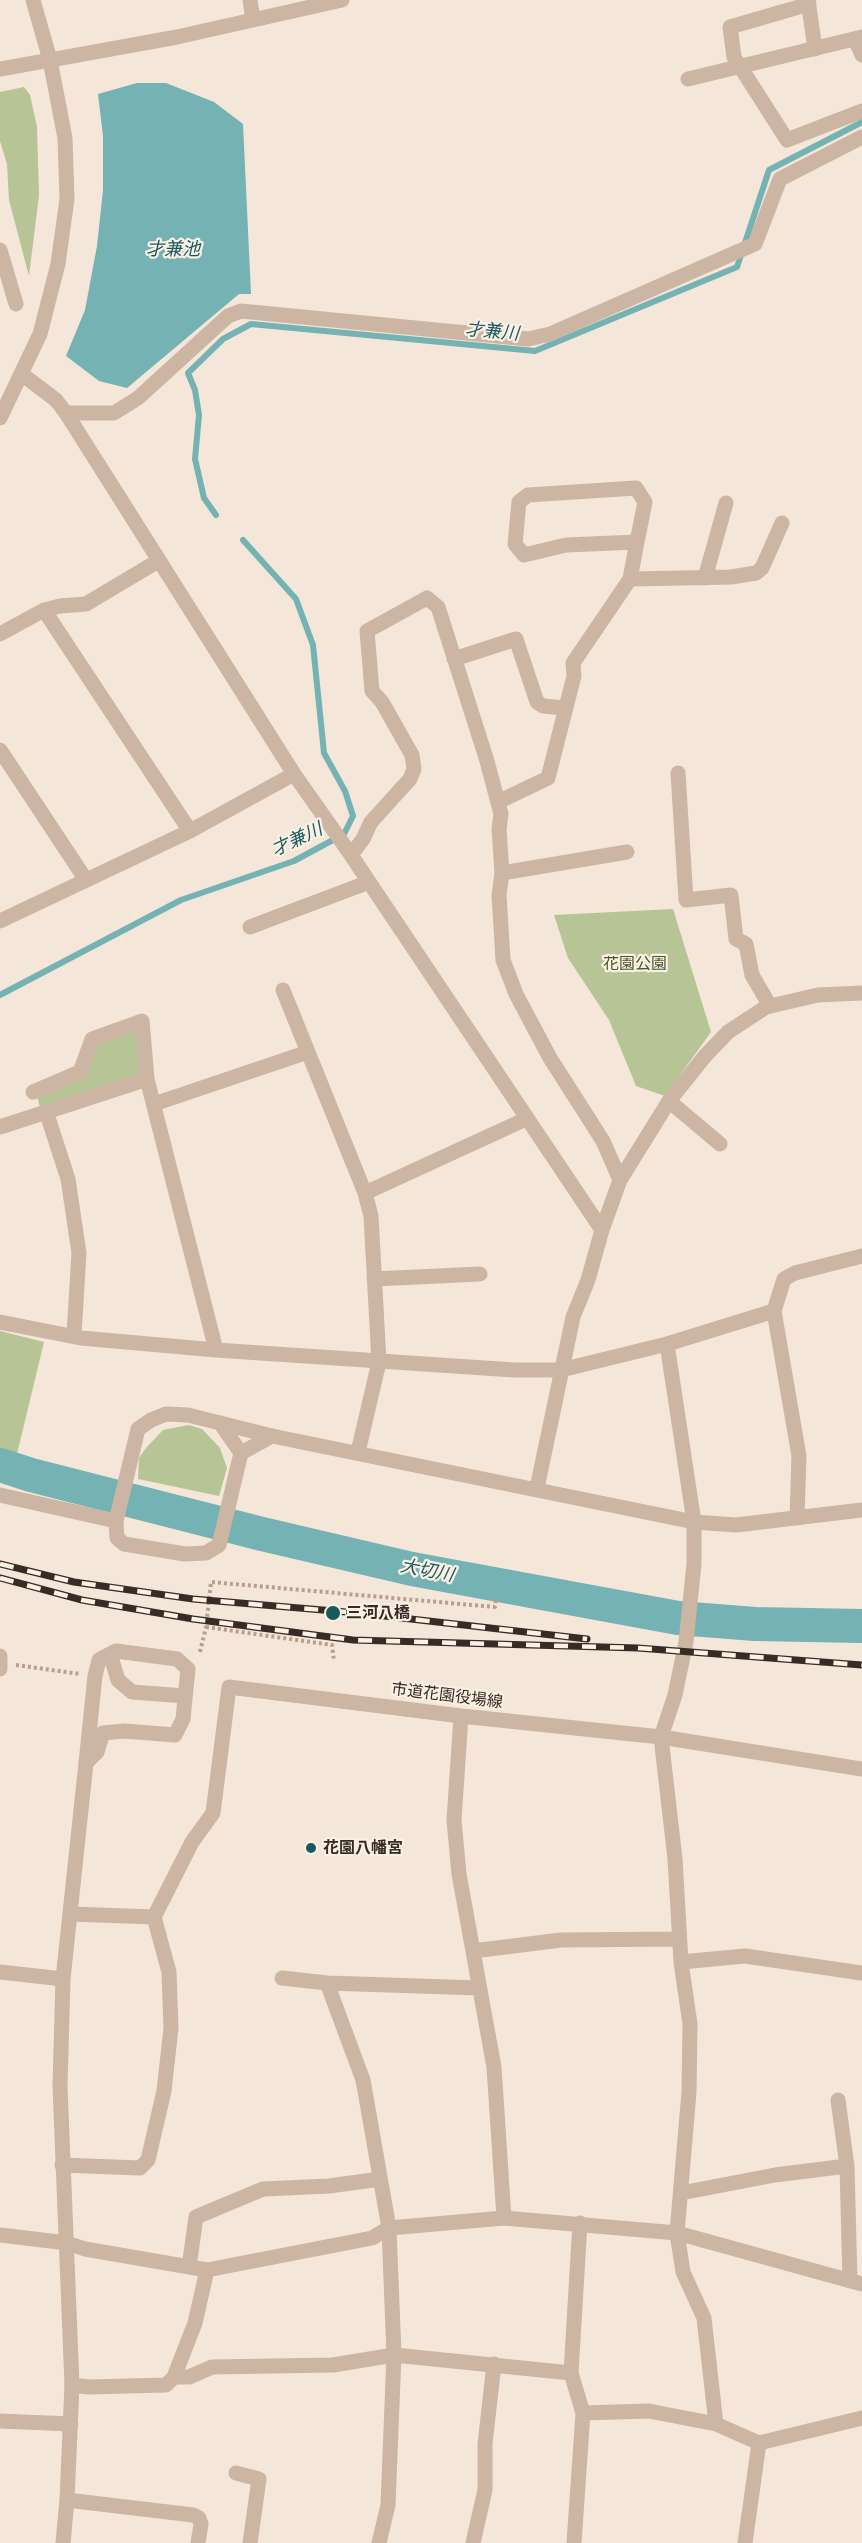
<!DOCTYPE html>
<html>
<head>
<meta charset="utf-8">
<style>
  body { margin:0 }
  canvas { display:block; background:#f4e6d8 }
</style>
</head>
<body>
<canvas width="862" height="2543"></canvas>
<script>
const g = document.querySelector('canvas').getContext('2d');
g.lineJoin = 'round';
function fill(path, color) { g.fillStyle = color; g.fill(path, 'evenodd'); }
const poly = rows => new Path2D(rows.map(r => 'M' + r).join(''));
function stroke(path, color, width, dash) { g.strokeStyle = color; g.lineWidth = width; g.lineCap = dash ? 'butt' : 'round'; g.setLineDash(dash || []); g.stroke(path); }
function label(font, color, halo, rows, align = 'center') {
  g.font = font + ' "Open Sans","Noto Sans JP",sans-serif'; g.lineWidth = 4.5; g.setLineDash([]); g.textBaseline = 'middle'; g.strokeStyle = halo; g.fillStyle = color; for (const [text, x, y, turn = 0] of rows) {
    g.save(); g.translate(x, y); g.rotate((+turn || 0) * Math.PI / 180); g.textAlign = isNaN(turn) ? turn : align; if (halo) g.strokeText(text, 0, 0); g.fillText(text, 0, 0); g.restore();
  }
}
fill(poly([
  [24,87,30,95,37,127,39,195,29,276,9,200,7,164,0,141,0,92],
  [673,909,711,1032,665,1096,636,1086,609,1020,568,958,554,915],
  [138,1027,143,1075,40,1107,37,1096,81,1076,95,1043],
  [0,1331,44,1342,16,1458,0,1453],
  [189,1425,202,1429,220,1448,227,1468,219,1496,138,1479,139,1458,146,1448,163,1430]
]), '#b6c496');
fill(poly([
  [137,83,166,83,214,102,243,124,251,294,239,294,127,388,99,381,66,356,85,310,97,246,103,190,103,136,98,94]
]), '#74b2b3');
stroke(poly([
  [216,515,204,498,195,459,199,415,195,390,188,373,223,339,251,324,535,351,737,267,769,170,862,122],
  [0,995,181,900,294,861,344,834,353,816,345,791,324,753,313,645,296,599,243,540]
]), '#74b2b3', 6);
stroke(poly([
  [0,1465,31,1475,262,1534,412,1569,678,1618,755,1624,862,1626]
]), '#74b2b3', 34);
stroke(poly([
  [206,1627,332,1645,334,1661],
  [200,1652,206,1627,211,1582,495,1607,496,1599],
  [16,1665,80,1674]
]), '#b99e8d', 4, [3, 3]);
stroke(poly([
  [250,0,253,20],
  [808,0,815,49],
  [809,4,730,27,734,57,787,140,862,111],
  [855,39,862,55],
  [0,69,177,37,342,0],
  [688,79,862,37],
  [0,250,16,304],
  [23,375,56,400,66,413,294,774,351,855,602,1230],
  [66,413,114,413,138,398,228,316,241,311,528,339,550,334,755,244,780,179,862,137],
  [705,578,726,503],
  [630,579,731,577,756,573,762,568,782,523],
  [44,610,190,831],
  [0,634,44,610,60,606,86,604,158,561],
  [454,659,516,639,537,702,543,706,566,708],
  [0,750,86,880],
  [678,773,686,900,731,895,736,939,746,944,752,975,770,1006],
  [498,802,548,778,574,676,573,663,630,579,637,542,645,502,636,488,528,495,519,502,515,544,524,555,566,545,637,542],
  [351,855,363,839,371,822,410,779,414,769,412,755,382,702,372,691,367,631,427,598,438,607,487,761,501,814,499,829,502,873,499,895,503,960,516,994,550,1058,603,1141,620,1180],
  [502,873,627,852],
  [0,921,190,831,294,774],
  [250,927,369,882],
  [283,990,308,1052],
  [33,1092,80,1072,92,1039,142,1021,147,1079,216,1350],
  [669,1101,720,1144],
  [154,1104,308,1052,365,1193],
  [46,1111,68,1179,79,1253,74,1335],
  [0,1127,147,1079],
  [374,1279,480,1274],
  [774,1311,799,1456,797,1518],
  [0,1322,81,1338,216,1350,514,1370,561,1370,667,1344,774,1311,784,1279,795,1273,862,1256],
  [667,1344,694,1522],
  [166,1414,188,1415,272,1436,241,1453,219,1545,206,1553,185,1554,124,1544,117,1538,116,1521,138,1429,151,1420,166,1414],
  [220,1423,241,1453],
  [358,1452,379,1362,371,1216,365,1193,526,1119],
  [537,1488,573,1317,588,1280,602,1230,620,1180,669,1101,705,1056,728,1032,766,1007,818,995,862,993],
  [0,1495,116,1521],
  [116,1651,177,1659,188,1669,183,1719,175,1735,124,1731,103,1733,97,1752,86,1763,95,1676,99,1660,116,1651],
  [110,1654,118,1680,132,1692,185,1696],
  [0,1656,0,1669],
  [461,1716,454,1820,459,1874,494,2067,504,2218],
  [661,1737,675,1859,681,1962,690,2024,689,2092,677,2233,683,2272,704,2318,716,2424],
  [71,1914,154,1917],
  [473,1951,561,1940,679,1939],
  [681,1962,745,1956,862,1973],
  [0,1972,63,1979],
  [282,1978,327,1983,363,2080,389,2228,394,2355,388,2505,379,2543],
  [327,1983,479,1988],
  [838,2100,847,2166,850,2281],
  [62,2165,140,2168,148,2160,164,2091,171,2028,169,1972,154,1917,192,1842,213,1813,229,1687,461,1716,661,1737,862,1769],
  [681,2193,775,2175,847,2166],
  [0,2235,67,2243,85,2249,207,2270,372,2238,389,2228,504,2218,677,2233,862,2284],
  [189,2267,196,2217,263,2189,329,2186,380,2179],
  [174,2377,189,2377,212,2367,333,2365,394,2355,571,2373],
  [72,2385,89,2387,166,2385,174,2377,195,2323,207,2270],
  [583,2413,649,2411,716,2424,759,2443,862,2418],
  [0,2421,71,2424],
  [236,2473,259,2479,250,2543],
  [67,2500,193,2515,199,2518,201,2524,198,2543],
  [473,2543,485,2490,485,2444,494,2364],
  [574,2543,583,2413,571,2373,580,2223],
  [745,2543,759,2443]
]), '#cdb5a3', 15);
stroke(poly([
  [0,418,40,334,58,264,67,199,65,138,50,60,33,0],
  [272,1436,694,1522,736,1525,862,1510],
  [661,1737,675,1695,686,1642,694,1564,694,1522],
  [63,2543,67,2500,72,2385,60,2086,63,1979,86,1763]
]), '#cdb5a3', 15);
const rail = poly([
  [0,1564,74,1582,193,1599,358,1613,587,1639],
  [0,1578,82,1600,193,1619,353,1640,638,1648,862,1665]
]);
stroke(rail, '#372b26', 7);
stroke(rail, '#fbf0e4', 4.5, [14]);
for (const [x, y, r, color] of [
  [333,1613,8,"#17595c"],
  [311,1848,6,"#17595c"]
]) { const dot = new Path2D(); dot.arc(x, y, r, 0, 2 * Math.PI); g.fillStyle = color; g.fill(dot); stroke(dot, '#fbf0e4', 2); }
label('16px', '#475727', '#fbf0e4', [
  ["花園公園",635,964]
]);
label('bold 16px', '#372b26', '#fbf0e4', [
  ["三河八橋",346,1613],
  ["花園八幡宮",323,1848]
], 'left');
label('16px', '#372b26', '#fbf0e4', [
  ["市道花園役場線",447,1696,7]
]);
label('italic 18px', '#17595c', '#fbf0e4', [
  ["才兼池",173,250],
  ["才兼川",492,332,5],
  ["才兼川",297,840,-25],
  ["大切川",427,1571,11]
]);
</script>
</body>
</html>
